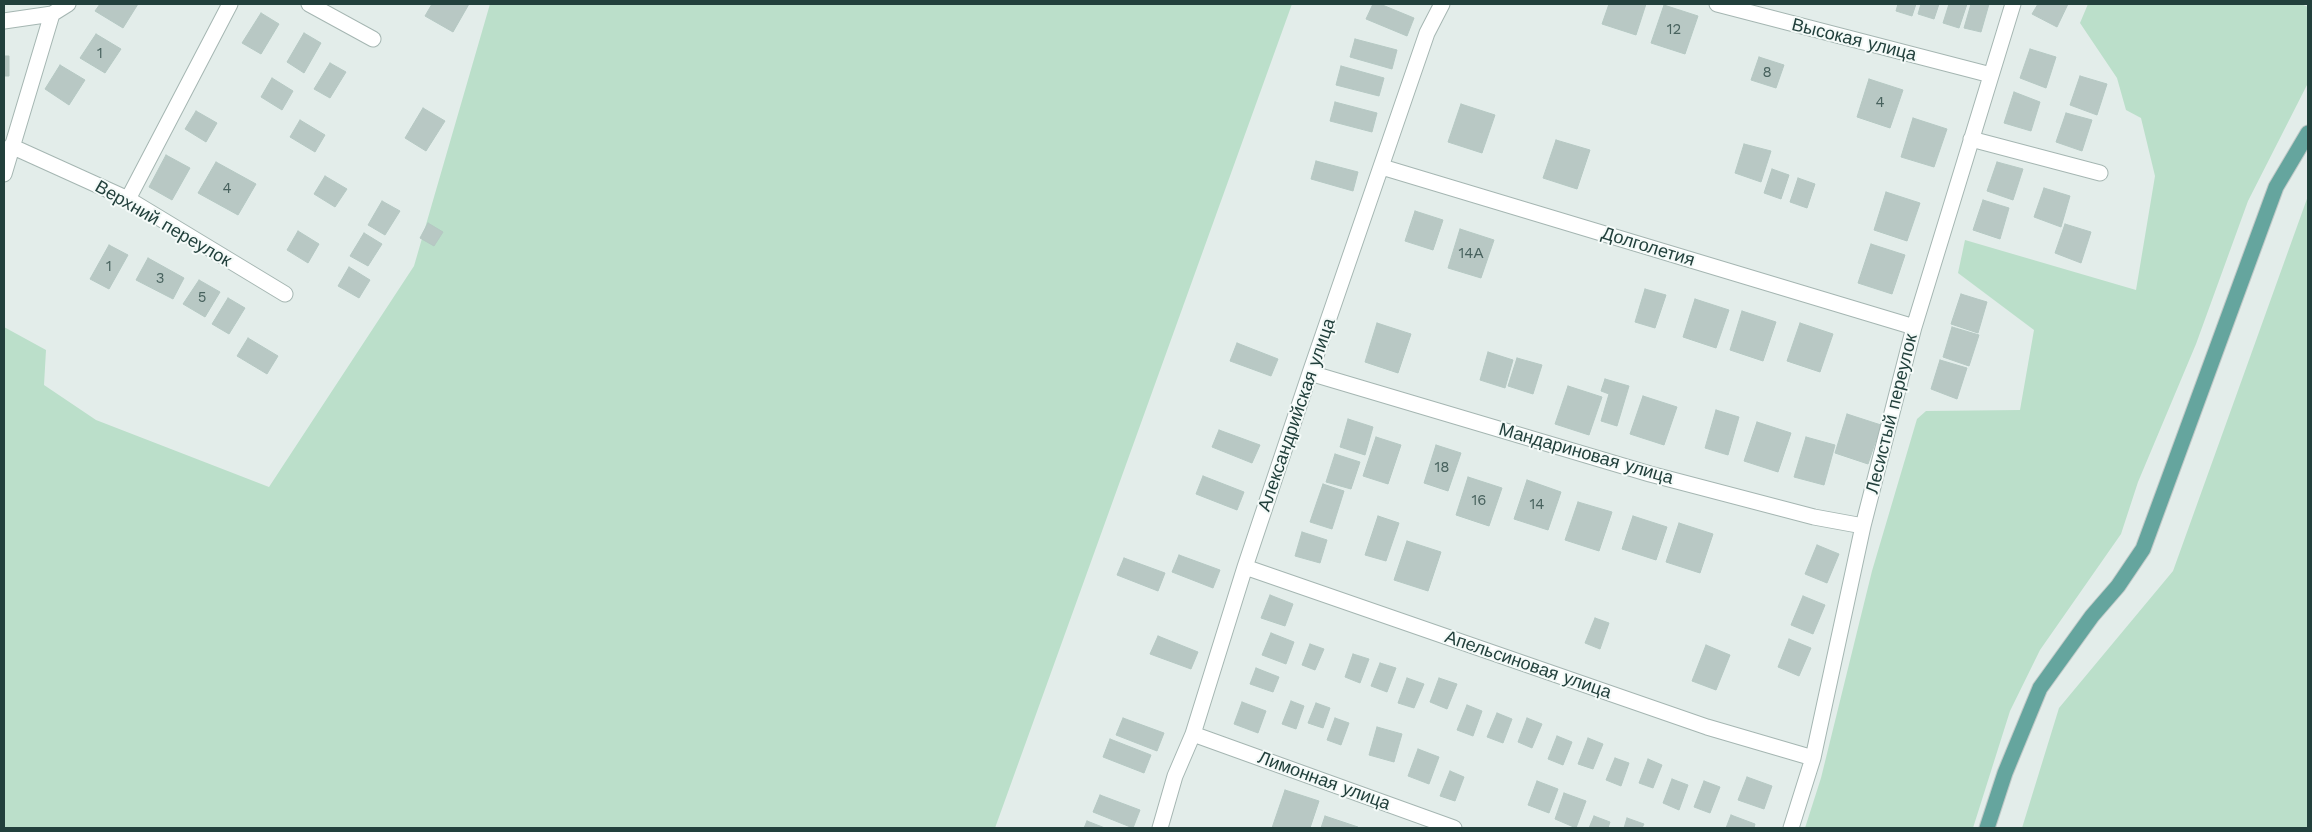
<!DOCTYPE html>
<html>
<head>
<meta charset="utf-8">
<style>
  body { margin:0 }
  #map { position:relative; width:2312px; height:832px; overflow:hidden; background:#e3edea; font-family:"Work Sans",sans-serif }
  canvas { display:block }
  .frame { position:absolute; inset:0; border:5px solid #22403c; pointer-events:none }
</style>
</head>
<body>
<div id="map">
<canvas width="2312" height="832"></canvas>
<div class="frame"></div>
</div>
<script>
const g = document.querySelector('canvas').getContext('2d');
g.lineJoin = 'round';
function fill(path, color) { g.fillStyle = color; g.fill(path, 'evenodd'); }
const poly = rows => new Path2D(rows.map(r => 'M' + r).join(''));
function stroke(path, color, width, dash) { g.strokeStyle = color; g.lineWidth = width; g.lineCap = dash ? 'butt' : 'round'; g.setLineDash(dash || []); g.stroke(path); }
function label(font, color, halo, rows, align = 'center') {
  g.font = font + ' "Work Sans",sans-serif'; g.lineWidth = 4; g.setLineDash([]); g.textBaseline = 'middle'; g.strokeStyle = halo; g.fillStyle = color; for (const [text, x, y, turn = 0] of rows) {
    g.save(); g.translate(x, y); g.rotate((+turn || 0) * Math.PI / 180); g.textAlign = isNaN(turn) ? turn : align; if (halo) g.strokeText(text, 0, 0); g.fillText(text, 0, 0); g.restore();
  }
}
fill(poly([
  [490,4,1292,4,995,828,4,828,4,327,46,350,44,385,96,420,269,487,414,266],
  [2088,4,2301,4,2308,7,2308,83,2248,201,2196,344,2138,482,2121,534,2040,650,2010,711,1973,828,1805,828,1821,778,1872,571,1917,419,1926,411,2020,410,2034,330,1958,273,1965,240,2136,290,2155,176,2141,118,2126,110,2117,78,2080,23],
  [2308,196,2308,828,2022,828,2059,708,2173,571]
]), '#bbdfca');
const building = poly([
  [100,4,138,4,123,28,95,11,100,4],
  [432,4,469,4,453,32,425,16,432,4],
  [1373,4,1380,4,1414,18,1407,36,1366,19,1373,4],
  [1609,4,1646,4,1636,35,1602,24,1609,4],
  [1898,4,1916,4,1912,16,1896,11,1898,4],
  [1921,4,1939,4,1934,19,1918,14,1921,4],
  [1949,4,1967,4,1959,28,1943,23,1949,4],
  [1971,4,1989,4,1981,32,1964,28,1971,4],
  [2038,4,2068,4,2057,27,2032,14,2038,4],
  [1664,5,1698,16,1685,54,1651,43,1664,5],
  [261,13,279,24,261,54,242,43,261,13],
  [304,33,321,43,304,73,287,62,304,33],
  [96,34,121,49,105,73,80,58,96,34],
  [1355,39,1397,50,1392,69,1350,57,1355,39],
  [2030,49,2056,57,2046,88,2020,78,2030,49],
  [4,56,9,56,9,76,4,76,4,56],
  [1759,57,1784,65,1776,88,1751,80,1759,57],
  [330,63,346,72,330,98,314,89,330,63],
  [60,65,85,80,69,105,45,89,60,65],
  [1341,66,1384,78,1379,96,1336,85,1341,66],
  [2080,76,2107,84,2097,115,2070,105,2080,76],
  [272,78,293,91,282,110,261,97,272,78],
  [1869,79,1903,90,1890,128,1857,117,1869,79],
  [2014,92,2040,102,2031,131,2004,123,2014,92],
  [1335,102,1377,113,1372,132,1330,121,1335,102],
  [1461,104,1495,115,1482,153,1448,142,1461,104],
  [423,108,445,121,426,151,405,138,423,108],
  [196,111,217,123,206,142,185,129,196,111],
  [2066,113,2092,120,2082,151,2056,142,2066,113],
  [1913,118,1947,129,1934,167,1901,157,1913,118],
  [300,120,325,135,315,152,290,137,300,120],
  [1556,140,1590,150,1577,189,1543,178,1556,140],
  [1744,144,1771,151,1761,182,1735,173,1744,144],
  [166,155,190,168,172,200,149,187,166,155],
  [1316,161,1358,172,1353,191,1311,179,1316,161],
  [216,162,256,184,238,215,198,193,216,162],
  [1997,162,2023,169,2013,200,1987,191,1997,162],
  [1772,169,1789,175,1781,199,1764,193,1772,169],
  [325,176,347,189,335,207,314,194,325,176],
  [1798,178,1815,184,1807,208,1790,202,1798,178],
  [2044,188,2070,196,2061,227,2034,217,2044,188],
  [1886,192,1920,203,1907,241,1874,230,1886,192],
  [1983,200,2009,208,2000,239,1973,230,1983,200],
  [382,201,400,211,385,235,368,225,382,201],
  [1415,211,1443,220,1433,250,1405,241,1415,211],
  [428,223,443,232,434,246,420,238,428,223],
  [2065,224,2091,232,2081,263,2055,253,2065,224],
  [1460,229,1494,240,1481,278,1448,268,1460,229],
  [298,231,319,244,308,263,287,250,298,231],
  [364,233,382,244,368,266,350,256,364,233],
  [1871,244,1905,255,1892,294,1858,283,1871,244],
  [109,245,128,255,109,289,90,279,109,245],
  [148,258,184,278,173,299,136,280,148,258],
  [349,267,370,280,359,298,338,286,349,267],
  [199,280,220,292,205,317,183,304,199,280],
  [1645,289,1666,295,1655,328,1635,322,1645,289],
  [1961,294,1987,302,1978,333,1951,324,1961,294],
  [228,298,245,308,229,334,212,324,228,298],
  [1695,299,1729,310,1716,348,1683,337,1695,299],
  [1742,311,1776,322,1763,361,1730,350,1742,311],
  [1377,323,1411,334,1398,373,1365,362,1377,323],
  [1800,323,1833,334,1820,372,1787,361,1800,323],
  [1952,327,1979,335,1969,366,1943,357,1952,327],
  [248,338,278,356,267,374,237,356,248,338],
  [1237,343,1278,359,1271,376,1230,361,1237,343],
  [1488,352,1513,360,1505,388,1480,380,1488,352],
  [1517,358,1542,365,1533,394,1508,386,1517,358],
  [1940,360,1967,368,1957,399,1931,389,1940,360],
  [1605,379,1629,386,1617,426,1601,421,1609,394,1601,391,1605,379],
  [1568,386,1602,397,1589,435,1555,424,1568,386],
  [1643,396,1677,407,1664,445,1630,434,1643,396],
  [1716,410,1739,417,1728,455,1705,448,1716,410],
  [1847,414,1881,425,1868,464,1835,453,1847,414],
  [1348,419,1373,427,1365,455,1340,447,1348,419],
  [1757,422,1791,433,1778,472,1744,461,1757,422],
  [1219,430,1260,445,1252,463,1212,447,1219,430],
  [1376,437,1401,445,1388,484,1363,476,1376,437],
  [1806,437,1835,445,1824,485,1794,477,1806,437],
  [1436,445,1461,453,1448,491,1424,483,1436,445],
  [1335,454,1360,462,1351,489,1326,482,1335,454],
  [1203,476,1244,492,1237,510,1196,494,1203,476],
  [1468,477,1502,488,1489,526,1456,515,1468,477],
  [1527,480,1561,492,1548,530,1514,519,1527,480],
  [1323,484,1344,491,1332,529,1310,522,1323,484],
  [1578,502,1612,512,1599,551,1565,540,1578,502],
  [1378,516,1399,523,1386,561,1365,555,1378,516],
  [1633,516,1667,527,1656,560,1622,549,1633,516],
  [1679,523,1713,534,1700,573,1666,562,1679,523],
  [1302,532,1327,540,1320,563,1295,556,1302,532],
  [1407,541,1441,552,1428,591,1394,580,1407,541],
  [1817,545,1839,554,1827,583,1805,574,1817,545],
  [1179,555,1220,570,1213,588,1172,572,1179,555],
  [1124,558,1165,573,1158,591,1117,575,1124,558],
  [1270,595,1293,604,1285,626,1261,618,1270,595],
  [1803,596,1825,605,1813,634,1791,625,1803,596],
  [1595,618,1609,623,1600,649,1585,643,1595,618],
  [1271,633,1294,642,1286,664,1262,655,1271,633],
  [1158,636,1198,652,1191,669,1150,654,1158,636],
  [1789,639,1811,648,1799,676,1778,667,1789,639],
  [1310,644,1324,649,1315,670,1302,665,1310,644],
  [1706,645,1730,655,1716,690,1692,681,1706,645],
  [1353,654,1369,659,1360,683,1345,677,1353,654],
  [1380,663,1396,668,1387,692,1371,686,1380,663],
  [1256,668,1279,677,1273,692,1250,684,1256,668],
  [1407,678,1424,684,1414,708,1398,703,1407,678],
  [1439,678,1457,684,1447,709,1430,702,1439,678],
  [1291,701,1304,706,1296,729,1282,724,1291,701],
  [1242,702,1266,711,1258,733,1234,724,1242,702],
  [1316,703,1330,708,1323,728,1308,723,1316,703],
  [1467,705,1482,711,1473,736,1457,730,1467,705],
  [1497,713,1512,719,1503,743,1487,737,1497,713],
  [1123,718,1164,733,1157,751,1116,735,1123,718],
  [1335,718,1349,723,1341,745,1327,740,1335,718],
  [1527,718,1542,724,1532,748,1518,742,1527,718],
  [1377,727,1402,734,1394,762,1369,755,1377,727],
  [1557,736,1572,742,1563,765,1548,759,1557,736],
  [1588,738,1603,744,1593,769,1578,764,1588,738],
  [1110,739,1151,755,1144,773,1103,757,1110,739],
  [1418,749,1439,757,1429,784,1408,776,1418,749],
  [1615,758,1629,763,1621,786,1606,780,1615,758],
  [1648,759,1662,765,1653,788,1639,783,1648,759],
  [1450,771,1464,777,1455,801,1440,796,1450,771],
  [1747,777,1772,786,1764,809,1738,800,1747,777],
  [1672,779,1688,785,1679,810,1663,803,1672,779],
  [1537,781,1558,789,1549,813,1528,805,1537,781],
  [1704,781,1720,787,1710,813,1694,807,1704,781],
  [1285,790,1319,801,1310,828,1272,828,1285,790],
  [1564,793,1586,801,1576,828,1555,819,1564,793],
  [1100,795,1140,810,1133,828,1093,812,1100,795],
  [1731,815,1755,824,1754,828,1726,828,1731,815],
  [1325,816,1358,827,1358,828,1321,828,1325,816],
  [1594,816,1610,822,1608,828,1589,828,1594,816],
  [1627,818,1644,824,1642,828,1624,828,1627,818],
  [1087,821,1105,828,1084,828,1087,821]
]);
fill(building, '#b8c8c4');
stroke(building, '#b5c8c3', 1);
const minor = poly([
  [309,4,373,39],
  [1717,4,1991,75],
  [4,21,52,14],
  [1971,139,2100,173],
  [11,146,128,199,285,294],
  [1382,167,1914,327],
  [4,174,52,14,68,4],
  [128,199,230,4],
  [1310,373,1650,474,1814,517,1863,526],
  [1245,567,1707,727,1813,758],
  [1193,734,1454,828],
  [1160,828,1175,776,1193,734,1245,567,1310,373,1427,33,1442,4],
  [1791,828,1813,758,1863,526,1914,327,2013,4]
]);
const major = poly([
  [1987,828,2005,773,2040,688,2092,616,2118,586,2143,549,2276,187,2308,133]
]);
stroke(minor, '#a5b6b2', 17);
stroke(major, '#c1cac8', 17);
stroke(minor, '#fff', 15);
stroke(major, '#65a59e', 15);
label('15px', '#48625e', null, [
  ["12",1674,30],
  ["1",100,54],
  ["8",1767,73],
  ["4",1880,103],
  ["4",227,189],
  ["14А",1471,254],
  ["1",109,267],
  ["3",160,279],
  ["5",202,298],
  ["18",1442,468],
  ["16",1479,501],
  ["14",1537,505]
]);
label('18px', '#22403c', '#f4faf8', [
  ["Высокая улица",1854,40,14],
  ["Верхний переулок",163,224,30],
  ["Долголетия",1648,247,17],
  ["Лесистый переулок",1892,414,-76],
  ["Александрийская улица",1297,415,-71],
  ["Мандариновая улица",1586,454,16],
  ["Апельсиновая улица",1528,665,19],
  ["Лимонная улица",1324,781,20]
]);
</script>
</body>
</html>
